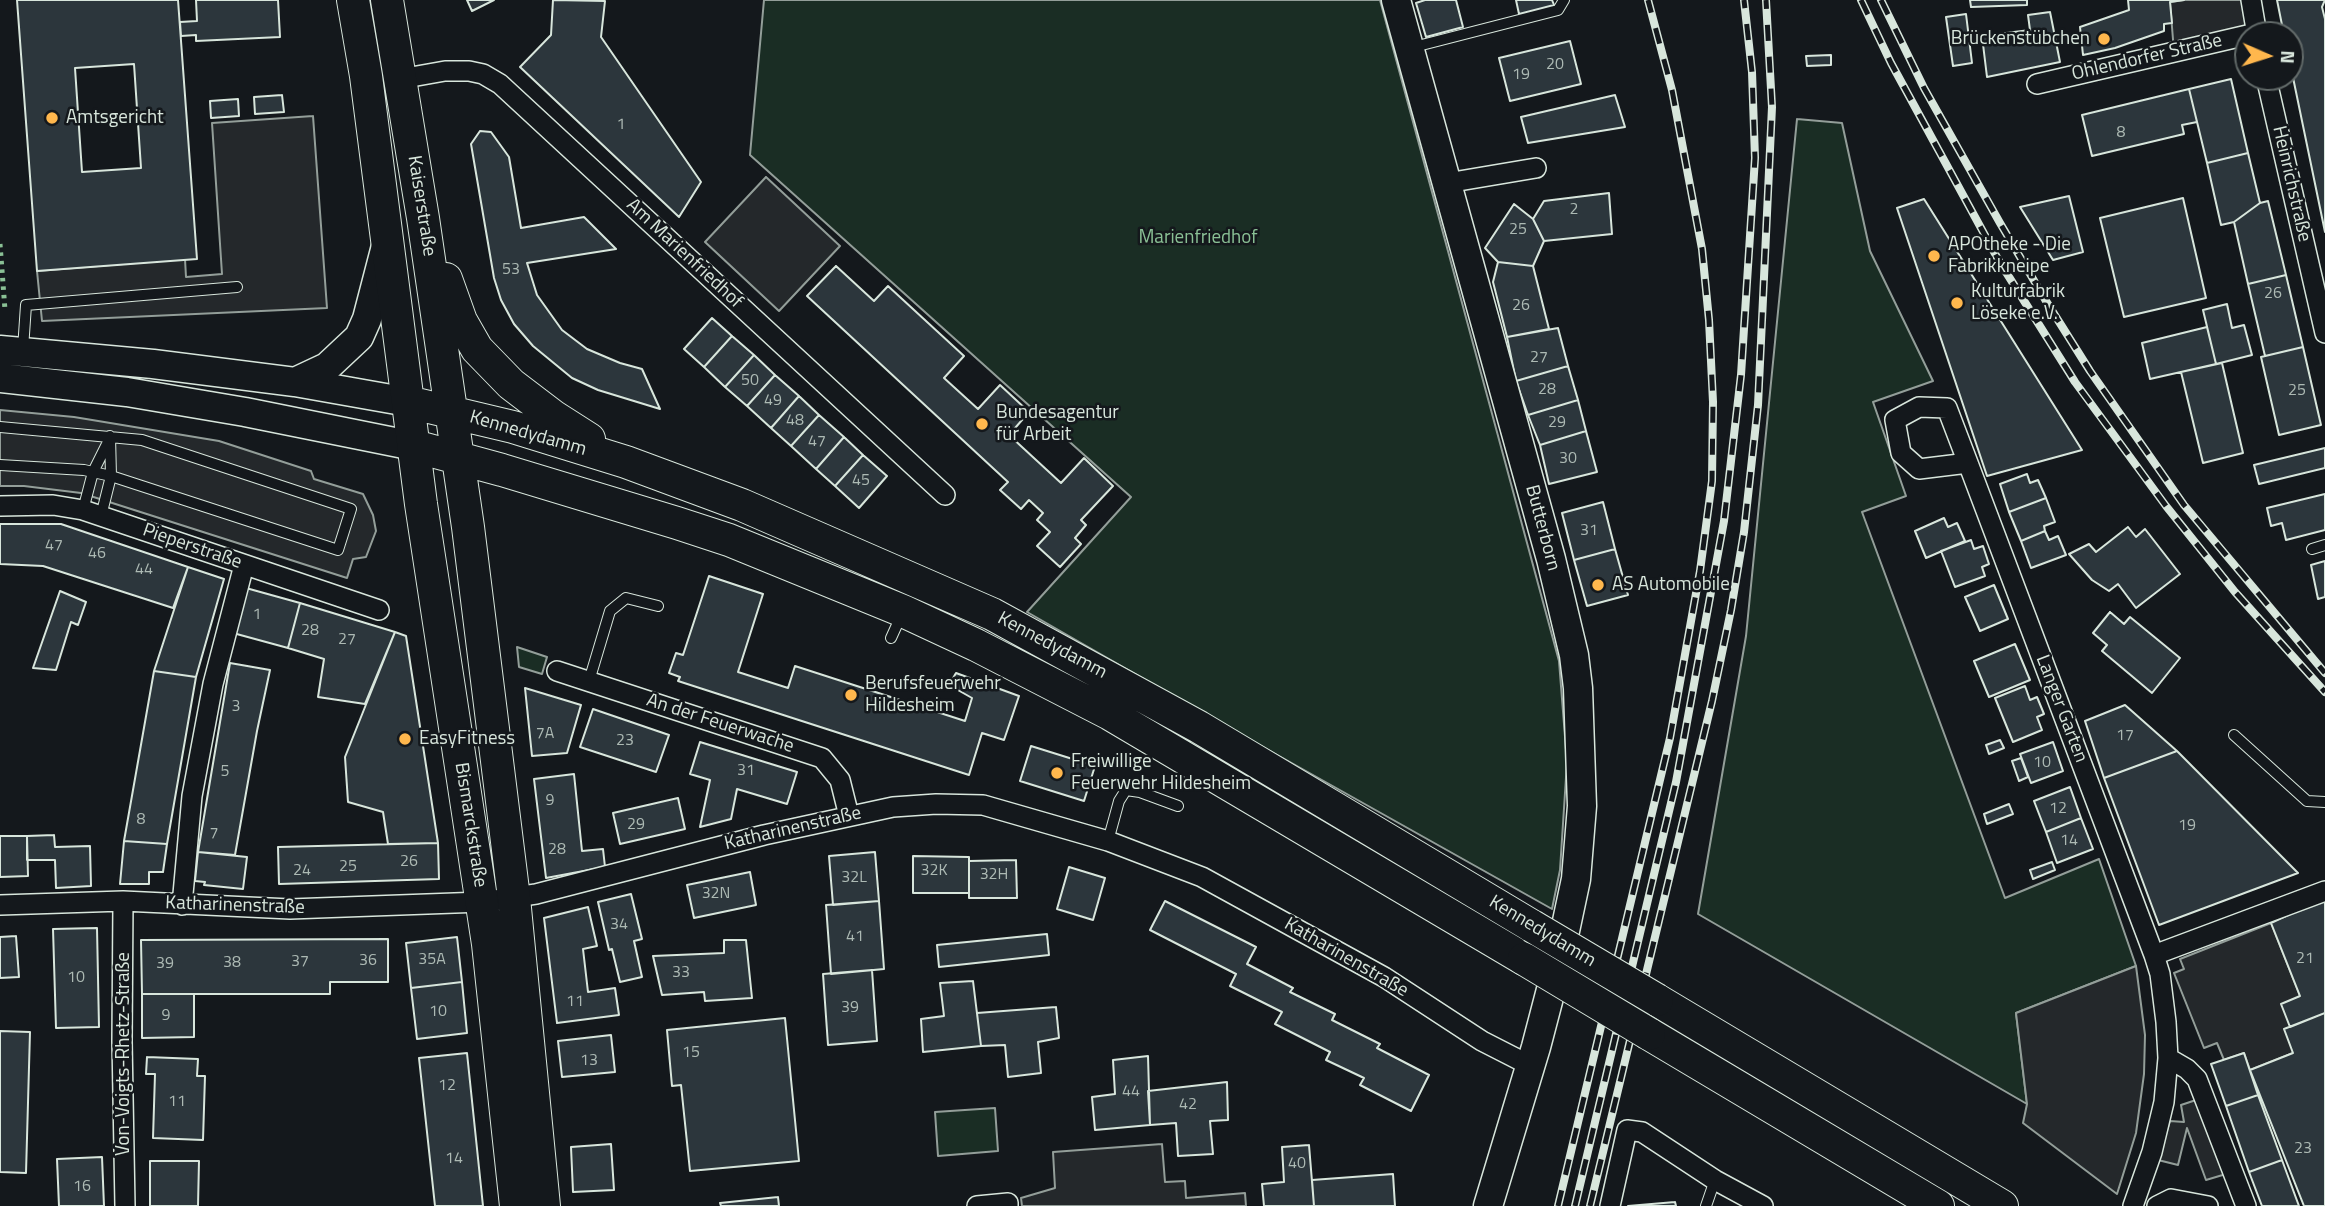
<!DOCTYPE html>
<html>
<head>
<meta charset="utf-8">
<style>
  body { margin:0 }
  #map { position:relative; width:2325px; height:1206px; overflow:hidden; background:#14181c; font-family:"Titillium Web",sans-serif }
  canvas { display:block }
  .north { position:absolute; left:2234px; top:21px; width:70px; height:70px; box-sizing:border-box; background:#14181c; border:2px solid #626a69; border-radius:50%; rotate:93deg; font-size:19px; font-weight:700; line-height:28px; text-align:center; color:#d8e6dc }
  .north::after { content:''; display:block; margin:auto; width:24px; height:32px; background:#ffb74d; clip-path:polygon(50% 0,100% 100%,50% 72%,0 100%) }
</style>
</head>
<body>
<div id="map">
<canvas width="2325" height="1206"></canvas>
<div class="north">N</div>
</div>
<script>
const g = document.querySelector('canvas').getContext('2d');
g.lineJoin = 'round';
function fill(path, color) { g.fillStyle = color; g.fill(path, 'evenodd'); }
const poly = rows => new Path2D(rows.map(r => 'M' + r).join(''));
function stroke(path, color, width, dash) { g.strokeStyle = color; g.lineWidth = width; g.lineCap = dash ? 'butt' : 'round'; g.setLineDash(dash || []); g.stroke(path); }
function label(font, color, halo, rows, align = 'center') {
  g.font = font + ' "Titillium Web",sans-serif'; g.lineWidth = 5; g.setLineDash([]); g.textBaseline = 'middle'; g.strokeStyle = halo; g.fillStyle = color; for (const [text, x, y, turn = 0] of rows) {
    g.save(); g.translate(x, y); g.rotate((+turn || 0) * Math.PI / 180); g.textAlign = isNaN(turn) ? turn : align; if (halo) g.strokeText(text, 0, 0); g.fillText(text, 0, 0); g.restore();
  }
}
const green = poly([
  [764,0,1380,0,1559,661,1567,762,1560,870,1552,909,1247,738,1027,612,1131,497,750,155,764,0],
  [1797,119,1842,123,1870,251,1933,381,1873,402,1906,496,1862,512,2005,898,2099,859,2136,966,2016,1013,2027,1104,1698,914,1746,636,1797,119],
  [517,647,547,657,542,674,519,667,517,647],
  [995,1108,998,1151,938,1156,935,1112,995,1108]
]);
fill(green, '#1a2d24');
stroke(green, '#939e99', 2);
const parking = poly([
  [2184,0,2251,0,2256,33,2174,52,2170,2,2184,0],
  [313,116,327,308,42,321,37,271,185,259,186,277,222,274,212,123,313,116],
  [766,177,840,246,779,311,705,242,766,177],
  [0,410,74,417,219,441,311,471,314,479,363,494,373,515,376,531,366,557,353,559,347,578,81,493,24,486,0,486,0,410],
  [2271,923,2300,996,2290,1027,2293,1053,2250,1070,2244,1053,2224,1060,2217,1043,2204,1048,2174,973,2184,969,2180,959,2271,923],
  [2136,966,2145,1035,2144,1074,2136,1133,2117,1194,2023,1123,2027,1104,2016,1013,2136,966],
  [2199,1099,2226,1174,2206,1180,2187,1128,2178,1165,2158,1160,2170,1121,2184,1122,2181,1105,2199,1099],
  [1162,1144,1165,1182,1185,1181,1186,1198,1245,1193,1246,1206,1022,1206,1021,1198,1055,1188,1053,1152,1162,1144]
]);
fill(parking, '#24282b');
stroke(parking, '#939e99', 2);
const building = poly([
  [17,0,178,0,197,259,37,271,17,0],
  [134,64,141,168,82,172,75,68,134,64],
  [196,0,278,0,280,37,196,41,196,35,181,36,180,22,197,21,196,0],
  [467,0,494,0,472,11,467,0],
  [553,0,605,1,601,37,701,182,679,217,520,67,551,35,553,0],
  [1425,0,1456,0,1463,27,1426,37,1416,3,1425,0],
  [1516,0,1552,0,1554,5,1519,14,1516,0],
  [1970,0,2027,0,2027,5,1971,7,1970,0],
  [2128,0,2184,0,2170,2,2172,23,2164,24,2164,31,2115,48,2083,55,2080,27,2129,10,2128,0],
  [2277,0,2325,0,2322,7,2325,19,2325,232,2290,63,2290,35,2284,35,2277,0],
  [2050,12,2060,62,1987,77,1982,36,2030,30,2028,15,2050,12],
  [1966,14,1972,63,1953,66,1946,17,1966,14],
  [1570,41,1581,84,1510,101,1499,58,1570,41],
  [1831,55,1831,65,1807,66,1806,56,1831,55],
  [2231,79,2248,153,2207,163,2189,89,2231,79],
  [2189,89,2197,122,2182,125,2184,134,2092,156,2082,115,2189,89],
  [282,95,284,112,255,114,254,97,282,95],
  [1615,95,1625,127,1528,143,1521,117,1615,95],
  [238,99,239,116,211,118,210,101,238,99],
  [480,131,491,132,509,157,521,228,584,217,616,249,527,263,537,295,562,330,587,349,620,363,642,369,660,409,598,390,572,378,533,346,514,324,501,300,494,278,471,144,480,131],
  [2248,153,2260,203,2234,222,2221,225,2207,163,2248,153],
  [1609,193,1612,234,1544,241,1533,219,1544,201,1609,193],
  [2069,196,2083,252,2053,260,2020,207,2069,196],
  [2183,198,2206,298,2124,317,2100,218,2183,198],
  [1924,199,2082,450,1987,476,1897,208,1924,199],
  [2268,201,2286,275,2248,284,2234,222,2260,203,2268,201],
  [1514,204,1533,219,1544,241,1533,266,1498,262,1485,248,1514,204],
  [1498,262,1533,266,1549,329,1507,337,1493,282,1498,262],
  [836,266,874,301,888,286,964,356,944,378,978,409,1000,385,1029,412,1009,435,1061,483,1084,458,1113,486,1081,520,1086,525,1075,538,1081,544,1060,567,1037,546,1050,532,1037,520,1043,513,1029,500,1021,509,1000,490,1008,482,807,296,836,266],
  [2286,275,2303,347,2265,356,2248,284,2286,275],
  [2227,304,2232,328,2244,325,2252,355,2216,364,2203,310,2227,304],
  [712,318,732,336,704,367,684,349,712,318],
  [2207,327,2216,364,2150,379,2142,343,2207,327],
  [1558,328,1568,366,1516,381,1507,337,1558,328],
  [732,336,754,355,725,387,704,367,732,336],
  [2303,347,2321,425,2279,435,2261,357,2303,347],
  [754,355,775,375,747,406,725,387,754,355],
  [2222,363,2243,453,2203,463,2181,372,2222,363],
  [1568,366,1578,400,1528,415,1516,381,1568,366],
  [775,375,799,396,771,428,747,406,775,375],
  [799,396,819,415,791,446,771,428,799,396],
  [1578,400,1586,431,1540,445,1528,415,1578,400],
  [819,415,844,437,816,469,791,446,819,415],
  [1586,431,1597,472,1549,484,1540,445,1586,431],
  [844,437,863,455,835,486,816,469,844,437],
  [2325,448,2325,468,2259,484,2254,465,2325,448],
  [863,455,887,476,859,508,835,486,863,455],
  [2027,474,2030,483,2038,480,2046,498,2009,512,2000,484,2027,474],
  [2325,494,2325,530,2286,540,2282,523,2271,526,2267,508,2325,494],
  [2046,498,2055,522,2044,526,2045,531,2021,541,2009,512,2046,498],
  [1603,502,1615,549,1574,560,1562,513,1603,502],
  [1944,518,1948,527,1957,523,1965,541,1926,558,1915,531,1944,518],
  [0,524,61,524,188,567,173,608,43,566,0,564,0,524],
  [2128,527,2136,537,2145,529,2180,574,2136,608,2118,584,2109,591,2092,580,2069,554,2089,544,2096,552,2128,527],
  [2045,531,2049,540,2058,536,2066,555,2031,568,2021,541,2045,531],
  [1971,540,1974,549,1983,546,1989,564,1982,567,1985,576,1955,587,1941,551,1971,540],
  [1615,549,1628,595,1587,606,1574,560,1615,549],
  [2325,561,2325,597,2318,599,2311,565,2325,561],
  [188,567,224,579,196,677,154,671,188,567],
  [709,576,763,594,738,672,788,688,795,666,965,721,972,698,949,685,956,673,1019,696,1004,740,982,733,969,775,678,681,680,677,669,673,676,653,683,655,709,576],
  [1994,585,2008,619,1980,631,1965,597,1994,585],
  [246,588,300,603,288,648,233,633,246,588],
  [60,591,86,602,78,625,71,622,56,670,33,668,60,591],
  [300,603,395,632,365,704,318,697,324,659,288,648,300,603],
  [2110,612,2124,624,2130,617,2180,658,2152,693,2102,651,2107,645,2093,633,2110,612],
  [395,632,406,636,438,843,388,844,383,812,348,802,345,757,395,632],
  [2015,644,2030,680,1989,697,1974,661,2015,644],
  [230,663,270,670,257,731,235,855,198,852,230,663],
  [154,671,196,677,167,844,124,841,154,671],
  [2025,686,2030,700,2037,697,2044,714,2037,717,2042,730,2013,742,1995,698,2025,686],
  [525,688,581,705,567,753,532,756,525,688],
  [2125,705,2177,751,2104,778,2085,721,2125,705],
  [593,709,669,735,656,772,580,747,593,709],
  [2000,740,2004,748,1989,754,1986,745,2000,740],
  [700,742,797,772,787,804,737,789,731,819,700,827,710,780,690,774,700,742],
  [2053,742,2063,771,2031,783,2020,754,2053,742],
  [1031,746,1095,766,1084,801,1020,781,1031,746],
  [2177,751,2298,873,2159,925,2104,778,2177,751],
  [2021,758,2028,777,2019,781,2012,761,2021,758],
  [574,774,582,851,603,849,605,867,546,878,534,779,574,774],
  [2070,787,2081,818,2046,832,2034,801,2070,787],
  [678,798,685,829,620,844,613,813,678,798],
  [2009,804,2013,814,1987,824,1984,814,2009,804],
  [2081,818,2093,849,2057,863,2046,832,2081,818],
  [54,835,55,847,90,846,91,886,56,888,55,860,27,860,27,836,54,835],
  [0,836,27,836,28,876,0,877,0,836],
  [124,841,167,844,163,872,149,872,149,884,120,884,124,841],
  [438,843,439,879,279,884,278,847,438,843],
  [198,852,247,857,243,889,204,885,205,882,195,881,198,852],
  [875,852,879,901,833,905,829,856,875,852],
  [913,856,969,857,969,893,913,893,913,856],
  [1016,860,1017,898,969,898,969,861,1016,860],
  [2052,862,2055,870,2033,879,2030,870,2052,862],
  [1069,867,1105,878,1093,920,1057,909,1069,867],
  [750,872,756,905,694,918,687,885,750,872],
  [631,894,642,939,634,941,642,977,620,982,612,949,609,950,598,902,631,894],
  [2325,898,2325,1013,2290,1027,2281,1004,2300,996,2271,923,2325,898],
  [879,901,884,969,831,974,826,905,879,901],
  [1165,901,1256,947,1247,964,1293,988,1290,992,1335,1014,1332,1020,1380,1044,1377,1048,1429,1075,1411,1111,1360,1085,1364,1078,1326,1060,1330,1052,1275,1024,1282,1012,1230,986,1236,974,1150,930,1165,901],
  [588,907,597,946,583,949,588,992,615,988,619,1015,557,1023,544,918,588,907],
  [97,928,99,1027,56,1028,53,929,97,928],
  [1047,934,1049,955,939,967,937,945,1047,934],
  [16,936,19,977,0,978,0,937,16,936],
  [457,937,462,982,411,988,406,943,457,937],
  [388,939,388,982,330,982,330,994,142,994,141,940,388,939],
  [724,940,746,940,752,998,705,1001,704,992,662,995,653,956,724,953,724,940],
  [872,970,877,1041,828,1045,823,974,872,970],
  [973,981,981,1046,923,1052,921,1019,944,1016,940,983,973,981],
  [462,982,467,1033,417,1039,411,988,462,982],
  [142,994,194,994,194,1037,142,1038,142,994],
  [1056,1007,1059,1038,1038,1042,1041,1073,1008,1077,1005,1045,981,1046,977,1013,1056,1007],
  [2325,1013,2325,1206,2304,1206,2250,1070,2293,1053,2284,1029,2325,1013],
  [785,1018,799,1161,690,1171,681,1085,672,1086,667,1030,785,1018],
  [0,1031,30,1032,26,1173,0,1172,0,1031],
  [611,1035,615,1072,562,1077,558,1041,611,1035],
  [467,1053,483,1206,435,1206,419,1058,467,1053],
  [2244,1053,2258,1095,2226,1106,2211,1064,2244,1053],
  [1148,1056,1150,1125,1095,1130,1092,1097,1115,1094,1113,1060,1148,1056],
  [147,1057,198,1059,197,1076,205,1076,203,1140,153,1138,155,1074,146,1074,147,1057],
  [1227,1082,1228,1120,1210,1121,1213,1154,1178,1156,1176,1123,1150,1125,1148,1091,1227,1082],
  [2258,1095,2282,1160,2249,1172,2226,1106,2258,1095],
  [611,1144,614,1190,573,1192,571,1147,611,1144],
  [1309,1145,1314,1206,1264,1206,1262,1184,1284,1182,1282,1147,1309,1145],
  [102,1157,104,1206,59,1206,57,1159,102,1157],
  [2282,1160,2299,1206,2262,1206,2249,1172,2282,1160],
  [150,1161,199,1161,198,1206,150,1206,150,1161],
  [1393,1174,1395,1206,1314,1206,1312,1180,1393,1174],
  [778,1197,779,1206,721,1206,720,1203,778,1197],
  [1675,1202,1676,1206,1628,1206,1675,1202]
]);
fill(building, '#2c363c');
stroke(building, '#d8e6dc', 2);
const lane = poly([
  [1410,48,1558,10,1564,0],
  [23,349,26,305,237,287],
  [0,427,142,440,351,509,338,550,111,476,84,470,0,465],
  [83,510,93,472,109,440],
  [101,516,111,476,110,436],
  [2312,549,2325,545],
  [891,638,901,616],
  [589,681,610,611,626,598,658,606],
  [2234,735,2307,801,2325,802],
  [1108,841,1119,801,1126,790,1140,792,1178,806],
  [1706,1206,1715,1180]
]);
const street = poly([
  [2251,0,2257,35],
  [2266,77,2325,333],
  [400,79,445,71,469,71,483,74,500,84,945,495],
  [2037,84,2256,33],
  [1447,183,1536,168],
  [1968,463,1919,469,1901,453,1895,420,1919,407,1947,408,1968,463,2154,955,2160,974,2166,1022,2168,1058,2164,1102,2152,1152,2133,1206],
  [0,506,53,505,83,510,379,610],
  [557,671,822,758,840,780,849,816],
  [123,901,122,1041,125,1206],
  [0,905,123,901,290,909,482,902,536,894,764,835,893,807,936,804,983,805,1108,841,1202,877,1384,977,1482,1041,1531,1066],
  [182,905,192,796,213,684,244,565],
  [2154,955,2325,891],
  [2168,1058,2187,1069,2197,1079,2246,1206],
  [977,1206,1008,1203,1008,1206],
  [1610,1206,1627,1130,1642,1132,1715,1180,1763,1206],
  [2157,1206,2171,1199,2208,1206]
]);
const secondary = poly([
  [1396,0,1551,559,1574,655,1578,688,1582,806,1576,879,1559,959,1536,1047,1488,1206],
  [0,350,153,364,295,382,408,402],
  [0,378,127,392,245,412,414,446],
  [295,382,327,367,359,337,367,319,386,246]
]);
const primary = poly([
  [353,0,366,76,421,504,488,944,516,1206],
  [387,0,423,218,468,527,514,898,544,1206],
  [446,279,461,321,477,349,511,384,553,416,589,439],
  [408,402,513,427,626,462,742,505,992,614,1199,727,1532,926],
  [414,446,502,470,677,523,729,540,903,611,976,645,1110,714,1524,959],
  [1657,1000,2002,1206],
  [1649,1034,1938,1206]
]);
stroke(lane, '#d8e6dc', 12);
stroke(street, '#d8e6dc', 22);
stroke(secondary, '#d8e6dc', 31);
stroke(primary, '#d8e6dc', 34);
stroke(lane, '#14181c', 10);
stroke(street, '#14181c', 19);
stroke(secondary, '#14181c', 28);
stroke(primary, '#14181c', 32);
const rail = poly([
  [1861,0,1891,63,1999,261,2075,382,2166,506,2235,592,2325,692],
  [1881,0,1924,88,2000,223,2046,301,2090,371,2184,505,2325,673],
  [1558,1206,1670,738,1700,571,1712,481,1713,402,1709,320,1702,249,1672,90,1648,0],
  [1575,1206,1676,782,1724,521,1741,375,1755,158,1752,72,1744,0],
  [1590,1206,1712,701,1731,610,1744,532,1758,405,1772,107,1766,0]
]);
stroke(rail, '#d8e6dc', 8);
stroke(rail, '#14181c', 5, [16]);
const primaryBridge = poly([
  [1532,926,1657,1000],
  [1524,959,1649,1034]
]);
stroke(primaryBridge, '#d8e6dc', 34, []);
stroke(primaryBridge, '#14181c', 32);
stroke(poly([
  [0,244,5,310]
]), '#8ac095', 5, [3.5, 5]);
for (const [x, y, r, color] of [
  [2104,39,7,"#ffb74d"],
  [52,118,7,"#ffb74d"],
  [1934,256,7,"#ffb74d"],
  [1957,303,7,"#ffb74d"],
  [982,424,7,"#ffb74d"],
  [1598,585,7,"#ffb74d"],
  [851,695,7,"#ffb74d"],
  [405,739,7,"#ffb74d"],
  [1057,773,7,"#ffb74d"]
]) { const dot = new Path2D(); dot.arc(x, y, r, 0, 2 * Math.PI); g.fillStyle = color; g.fill(dot); stroke(dot, '#14181c', 2.5); }
label('16px', '#adbab4', null, [
  ["20",1555,65],
  ["19",1521,75],
  ["1",621,125],
  ["8",2121,133],
  ["2",1574,210],
  ["25",1518,230],
  ["53",511,270],
  ["26",2273,294],
  ["26",1521,306],
  ["27",1539,358],
  ["50",750,381],
  ["28",1547,390],
  ["25",2297,391],
  ["49",773,401],
  ["48",795,421],
  ["29",1557,423],
  ["47",817,442],
  ["30",1568,459],
  ["45",861,481],
  ["31",1589,531],
  ["47",54,546],
  ["46",97,554],
  ["44",144,570],
  ["1",257,615],
  ["28",310,631],
  ["27",347,640],
  ["3",236,707],
  ["7A",545,734],
  ["17",2125,736],
  ["23",625,741],
  ["10",2042,763],
  ["31",746,771],
  ["5",225,772],
  ["9",550,801],
  ["12",2058,809],
  ["8",141,820],
  ["29",636,825],
  ["19",2187,826],
  ["7",214,834],
  ["14",2069,841],
  ["28",557,850],
  ["26",409,862],
  ["25",348,867],
  ["24",302,871],
  ["32K",934,871],
  ["32H",994,875],
  ["32L",854,878],
  ["32N",716,894],
  ["34",619,925],
  ["41",855,937],
  ["21",2305,959],
  ["35A",432,960],
  ["36",368,961],
  ["37",300,962],
  ["38",232,963],
  ["39",165,964],
  ["33",681,973],
  ["10",76,978],
  ["11",575,1002],
  ["39",850,1008],
  ["10",438,1012],
  ["9",166,1016],
  ["15",691,1053],
  ["13",589,1061],
  ["12",447,1086],
  ["44",1131,1092],
  ["11",177,1102],
  ["42",1188,1105],
  ["23",2303,1149],
  ["14",454,1159],
  ["40",1297,1164],
  ["16",82,1187]
]);
label('19px', '#d8e6dc', '#14181c', [
  ["Brückenstübchen",2090,39,"right"],
  ["Amtsgericht",66,118],
  ["APOtheke - Die",1948,245],
  ["Fabrikkneipe",1948,267],
  ["Kulturfabrik",1971,292],
  ["Löseke e.V.",1971,314],
  ["Bundesagentur",996,413],
  ["für Arbeit",996,435],
  ["AS Automobile",1612,585],
  ["Berufsfeuerwehr",865,684],
  ["Hildesheim",865,706],
  ["EasyFitness",419,739],
  ["Freiwillige",1071,762],
  ["Feuerwehr Hildesheim",1071,784]
], 'left');
label('19px', '#d8e6dc', '#14181c', [
  ["Ohlendorfer Straße",2147,58,-13],
  ["Heinrichstraße",2291,184,77],
  ["Kaiserstraße",421,206,81],
  ["Am Marienfriedhof",684,254,43],
  ["Kennedydamm",528,434,16],
  ["Butterborn",1542,528,75],
  ["Pieperstraße",192,547,19],
  ["Kennedydamm",1052,646,28],
  ["Langer Garten",2061,709,69],
  ["An der Feuerwache",720,724,18],
  ["Bismarckstraße",470,825,81],
  ["Katharinenstraße",793,829,-13],
  ["Katharinenstraße",235,906,2],
  ["Kennedydamm",1542,932,31],
  ["Katharinenstraße",1346,958,30],
  ["Von-Voigts-Rhetz-Straße",124,1054,-90]
]);
label('19px', '#8ac095', '#14181c', [
  ["Marienfriedhof",1198,238]
]);
</script>
</body>
</html>
